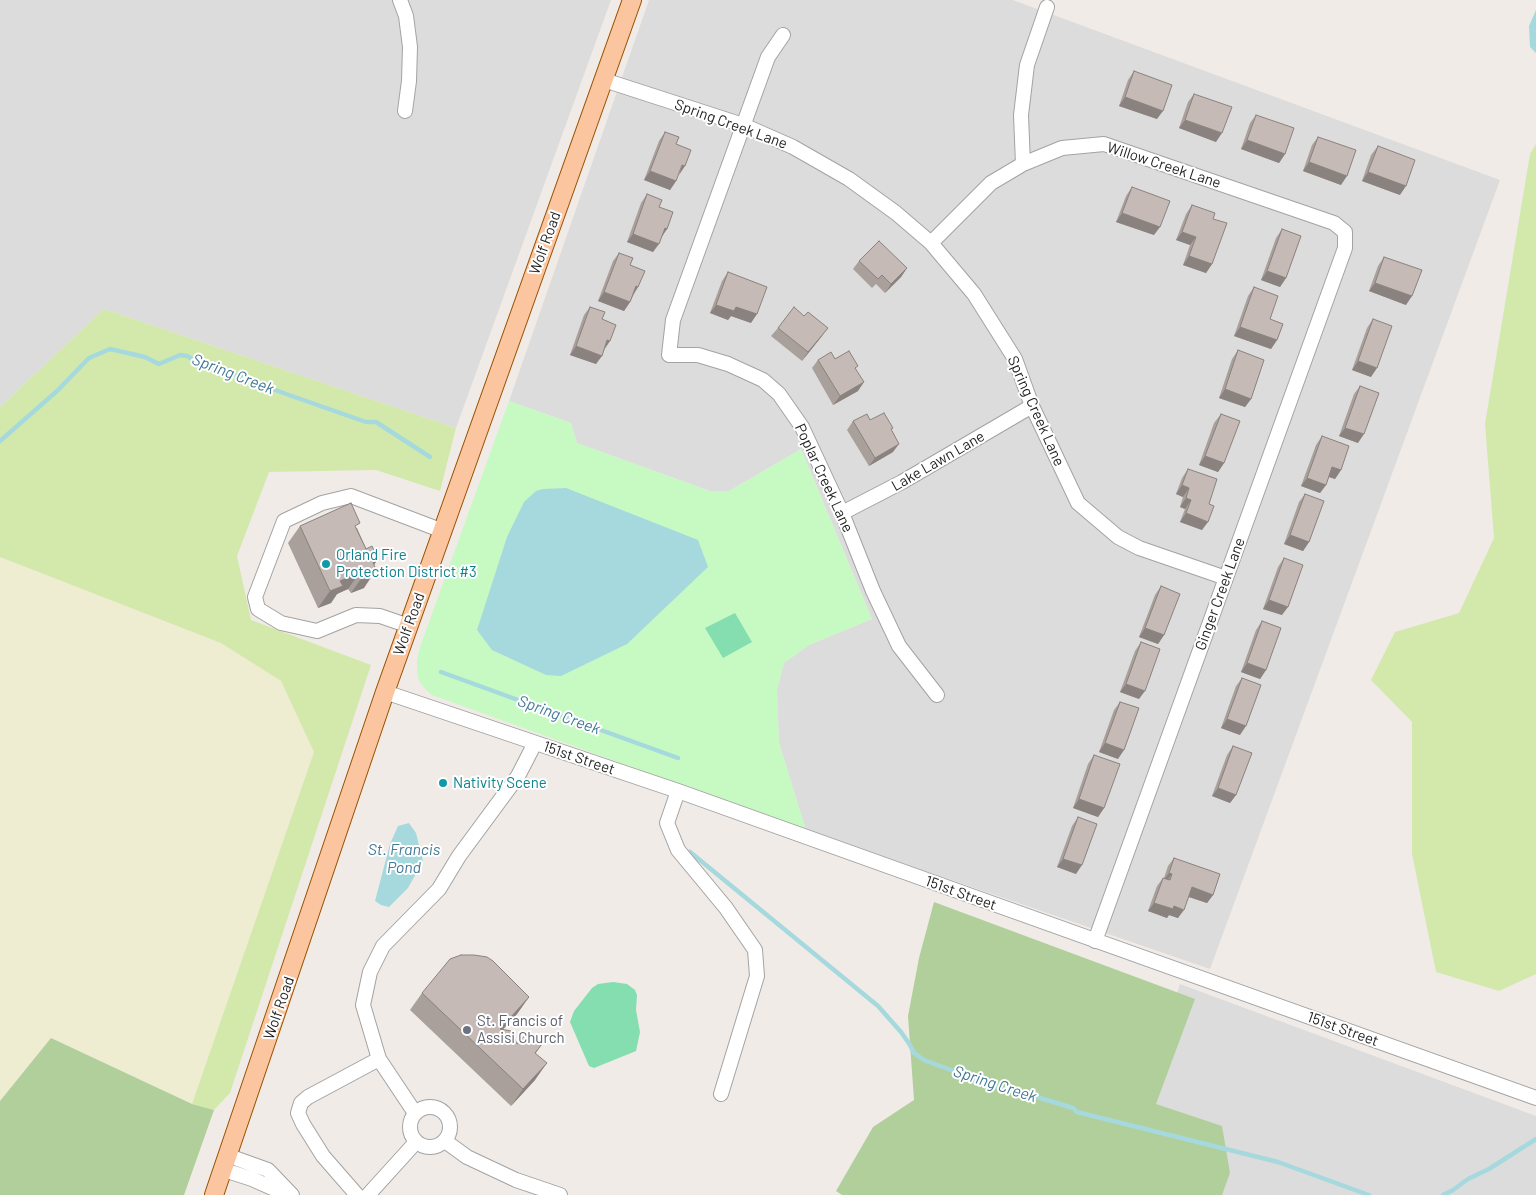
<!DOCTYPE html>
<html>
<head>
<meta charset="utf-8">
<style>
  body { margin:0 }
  canvas { display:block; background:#f0ebe6 }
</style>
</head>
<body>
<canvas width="1536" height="1195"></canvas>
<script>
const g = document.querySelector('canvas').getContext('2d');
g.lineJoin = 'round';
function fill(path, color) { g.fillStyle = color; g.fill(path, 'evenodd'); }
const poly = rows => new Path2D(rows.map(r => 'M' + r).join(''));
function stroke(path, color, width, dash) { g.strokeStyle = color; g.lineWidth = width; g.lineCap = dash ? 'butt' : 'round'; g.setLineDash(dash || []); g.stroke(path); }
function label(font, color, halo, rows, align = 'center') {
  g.font = font + ' Barlow,sans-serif'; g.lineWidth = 4; g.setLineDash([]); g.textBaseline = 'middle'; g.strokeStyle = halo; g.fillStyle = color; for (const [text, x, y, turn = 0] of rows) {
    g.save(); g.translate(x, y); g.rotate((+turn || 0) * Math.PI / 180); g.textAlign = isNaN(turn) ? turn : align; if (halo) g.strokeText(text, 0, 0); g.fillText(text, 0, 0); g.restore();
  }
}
fill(poly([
  [0,0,611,0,456,428,104,309,0,407],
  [649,0,1013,0,1500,180,1210,969,806,830,779,743,777,690,784,663,809,645,872,619,801,449,729,491,710,491,577,443,571,423,509,401],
  [1180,984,1536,1116,1536,1195,1107,1195]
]), '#dddcdc');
fill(poly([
  [0,557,221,643,281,681,315,752,192,1104,51,1038,0,1101]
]), '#eeecd1');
fill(poly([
  [1536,144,1536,974,1499,991,1436,972,1412,854,1412,722,1371,680,1395,632,1459,613,1494,538,1485,424,1530,154],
  [104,309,456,428,440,491,376,470,269,472,237,556,251,620,371,665,230,1093,214,1110,192,1104,314,752,281,681,221,643,0,557,0,407]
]), '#d3e9ac');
fill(poly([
  [934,902,1195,999,1156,1104,1222,1126,1230,1173,1222,1195,842,1195,836,1191,873,1127,914,1100,908,1016,919,958],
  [51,1038,192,1104,214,1110,184,1195,0,1195,0,1101]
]), '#b1cf9b');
fill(poly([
  [509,401,571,423,577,443,710,491,729,491,801,449,872,619,809,645,784,663,777,690,779,743,806,830,432,695,426,690,419,681,417,672,417,660,420,647]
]), '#c7f9c3');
fill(poly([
  [735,613,752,642,723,658,705,628],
  [613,982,627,984,635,990,637,995,636,1010,640,1032,636,1051,594,1068,589,1066,570,1022,574,1011,592,988,598,984]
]), '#84deaf');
fill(poly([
  [1536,10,1536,53,1530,47,1529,26],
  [566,488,698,540,708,567,627,644,561,676,546,675,492,650,477,630,507,537,524,502,536,491,543,489],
  [409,823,416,833,423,861,408,888,389,907,381,905,375,901,390,844,398,826]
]), '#a6d9dd');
stroke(poly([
  [0,441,57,391,89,358,110,349,145,357,159,364,180,355,187,356,194,360,208,364,286,394,366,422,376,422,430,457],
  [441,672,678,758],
  [690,852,878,1006,901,1032,910,1045,914,1053,924,1060,1002,1089,1011,1089,1073,1108,1077,1112,1278,1162,1369,1195],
  [1443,1195,1453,1190,1468,1179,1489,1169,1536,1139]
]), '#a6d9dd', 4.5);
const minor = poly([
  [400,0,406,16,410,47,409,81,405,111],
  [783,35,768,57,673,320,669,355,698,355,728,364,763,380,779,394,802,427,842,513,873,591,899,646,937,695],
  [604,80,743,125,793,147,849,179,896,213,931,243,974,294,1015,359,1032,406,1078,503,1118,537,1139,548,1226,578],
  [1023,164,1021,115,1027,65,1047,7],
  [931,243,991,183,1023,164,1062,148,1104,144,1334,223,1345,232,1345,248,1095,941],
  [842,513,902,482,1032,406],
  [409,626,380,616,356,615,317,631,281,623,258,609,255,597,284,521,322,503,351,496,443,531],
  [385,692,678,791,1536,1098],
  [678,791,667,823,678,850,726,908,755,950,757,976,721,1094],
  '410 1127a20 20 0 1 1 40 0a20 20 0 1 1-40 0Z',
  [415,1113,379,1059,363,1005,370,972,383,946,439,889,459,856,518,776,535,743],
  [445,1141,467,1157,516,1180,560,1195],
  [229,1156,268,1170,292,1195],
  [224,1170,252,1179,288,1195],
  [357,1195,323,1156,303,1124,298,1113,301,1103,308,1097,379,1059],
  [368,1195,416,1142]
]);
const major = poly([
  [214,1195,385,692,632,0]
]);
stroke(minor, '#a3a3a3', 16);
stroke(major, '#9a5101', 20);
stroke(minor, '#fff', 14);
stroke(major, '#fbc69f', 18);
fill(poly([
  [1134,71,1157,119,1119,106,1128,80],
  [1194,94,1216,142,1179,128,1188,102],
  [1256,115,1285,154,1279,163,1241,149,1250,123],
  [665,132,676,144,676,181,670,190,644,180,659,141],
  [1318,137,1341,185,1303,171,1312,145],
  [1378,146,1400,195,1362,181,1371,155],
  [1132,187,1154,235,1116,222,1126,196],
  [647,194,659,207,667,229,661,237,653,252,627,242,641,203],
  [1192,205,1213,219,1212,264,1206,273,1183,265,1190,245,1176,240,1186,214],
  [1282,229,1286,278,1280,287,1261,280,1276,238],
  [619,253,630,265,638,287,633,296,630,302,624,311,598,301,613,261],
  [1384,257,1406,305,1369,291,1378,266],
  [859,261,907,268,901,277,885,293,876,284,872,288,853,269],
  [728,272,751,323,731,316,728,320,710,313,722,281],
  [1254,287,1277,340,1271,349,1234,336,1248,296],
  [590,307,602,319,604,350,596,364,570,355,584,315],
  [804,316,822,336,802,361,771,336,778,328],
  [1373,319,1371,377,1352,370,1367,328],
  [1238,350,1251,399,1245,407,1219,398,1232,359],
  [835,359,856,369,858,391,833,405,812,368,818,360],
  [1360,386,1358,443,1339,436,1354,394],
  [1221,414,1224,463,1218,472,1199,465,1214,423],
  [870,420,891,430,893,452,869,466,847,430,853,421],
  [1322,436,1341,470,1335,479,1329,477,1326,485,1320,493,1301,486,1316,445],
  [1188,469,1209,504,1202,530,1180,522,1185,509,1180,507,1183,497,1176,494,1182,478],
  [1305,494,1309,542,1303,551,1284,544,1299,502],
  [300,526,357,528,374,566,364,588,351,593,348,589,337,594,331,603,318,608,288,543],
  [1284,558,1282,615,1263,609,1278,567],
  [1161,586,1164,635,1158,644,1139,637,1155,595],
  [1262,621,1266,670,1260,679,1241,672,1256,630],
  [1141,642,1139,699,1120,692,1135,651],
  [1242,678,1240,735,1221,728,1236,686],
  [1120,702,1118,759,1099,752,1114,710],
  [1233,746,1236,795,1230,803,1212,796,1227,755],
  [1094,755,1104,808,1098,817,1073,808,1088,764],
  [1078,817,1076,874,1057,867,1072,826],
  [1174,858,1213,895,1207,903,1189,897,1178,918,1169,915,1167,918,1148,911,1157,886,1163,878,1164,878,1168,866],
  [422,993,529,997,517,1014,503,1029,517,1044,542,1044,536,1053,535,1080,511,1106,410,1010]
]), '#a9a09c');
fill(poly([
  [1125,97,1163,111,1157,119,1119,106],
  [1185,120,1222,133,1216,142,1179,128],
  [1247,140,1285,154,1279,163,1241,149],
  [1309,162,1347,176,1341,185,1303,171],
  [682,165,685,166,679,175],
  [650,171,676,181,670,190,644,180],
  [1368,172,1406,186,1400,195,1362,181],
  [1122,213,1160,227,1154,235,1116,222],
  [665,228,667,229,661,238],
  [1182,232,1196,237,1190,245,1176,240],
  [633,234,659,244,653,252,627,242],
  [1189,256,1212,264,1206,273,1183,265],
  [907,268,901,277,885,293,891,284],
  [1267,271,1286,278,1280,287,1261,280],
  [1375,283,1412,296,1406,305,1369,291],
  [636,286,638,287,632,296],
  [604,292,630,302,624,311,598,301],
  [716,305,736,307,757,314,751,323,731,316,728,320,710,313],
  [1240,327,1277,340,1271,349,1234,336],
  [828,328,822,336,802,361,808,352],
  [607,340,610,341,604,350],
  [576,346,602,356,596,364,570,355],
  [1358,361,1377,368,1371,377,1352,370],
  [864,382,858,391,833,405,840,396],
  [1225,389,1251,399,1245,407,1219,398],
  [1345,428,1364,434,1358,443,1339,436],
  [899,444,893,452,869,466,875,458],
  [1205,456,1224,463,1218,472,1199,465],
  [1332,467,1341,470,1335,479,1326,476],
  [1307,478,1326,485,1320,493,1301,486],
  [1182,485,1189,488,1183,497,1176,494],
  [1186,498,1191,500,1185,509,1180,507],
  [1186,513,1208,522,1202,530,1180,522],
  [1290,535,1309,542,1303,551,1284,544],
  [378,559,368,574,376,570,364,588,351,593,373,562],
  [360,572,348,589,337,594,331,603,318,608,330,591,340,581],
  [1269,600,1288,607,1282,615,1263,609],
  [1145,628,1164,635,1158,644,1139,637],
  [1247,663,1266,670,1260,679,1241,672],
  [1126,684,1145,691,1139,699,1120,692],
  [1227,719,1246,726,1240,735,1221,728],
  [1105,743,1124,750,1118,759,1099,752],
  [1218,788,1236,795,1230,803,1212,796],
  [1079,799,1104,808,1098,817,1073,808],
  [1063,859,1082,865,1076,874,1057,867],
  [1169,873,1172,874,1166,882,1163,881],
  [1192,887,1213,895,1207,903,1186,896],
  [1154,903,1174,906,1184,910,1178,918,1169,915,1167,918,1148,911],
  [529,997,517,1014,488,1046,500,1029],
  [547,1063,535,1080,511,1106,523,1089]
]), '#8a827f');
const building = poly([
  [1134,71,1172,85,1163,111,1125,97,1134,71],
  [1194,94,1232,107,1222,133,1185,120,1194,94],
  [1256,115,1294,128,1285,154,1247,140,1256,115],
  [665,132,679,137,676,144,691,150,685,166,682,165,676,181,650,171,665,132],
  [1318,137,1356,150,1347,176,1309,162,1318,137],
  [1378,146,1415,160,1406,186,1368,172,1378,146],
  [1132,187,1170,201,1160,227,1122,213,1132,187],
  [647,194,662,200,659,207,673,212,667,229,665,228,659,244,633,234,647,194],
  [1192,205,1215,213,1213,219,1227,223,1212,264,1189,256,1196,237,1182,232,1192,205],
  [1282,229,1301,236,1286,278,1267,271,1282,229],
  [879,241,907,268,891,284,882,275,878,279,859,261,879,241],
  [619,253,633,258,630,265,645,271,638,287,636,286,630,302,604,292,619,253],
  [1384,257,1422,270,1412,296,1375,283,1384,257],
  [728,272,767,287,757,314,736,307,734,311,716,305,728,272],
  [1254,287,1278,296,1270,319,1283,324,1277,340,1240,327,1254,287],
  [590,307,605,312,602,319,616,325,610,341,607,340,602,356,576,346,590,307],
  [794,307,804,316,808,312,828,328,808,352,778,328,794,307],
  [1373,319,1392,326,1377,368,1358,361,1373,319],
  [1238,350,1264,360,1251,399,1225,389,1238,350],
  [849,351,858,366,855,368,864,382,840,396,818,360,831,352,835,359,849,351],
  [1360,386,1379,393,1364,434,1345,428,1360,386],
  [884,413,893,428,891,429,899,444,875,458,853,421,867,414,870,420,884,413],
  [1221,414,1240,421,1224,463,1205,456,1221,414],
  [1322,436,1349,446,1341,470,1332,467,1326,485,1307,478,1322,436],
  [1188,469,1217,479,1209,504,1214,506,1208,522,1186,513,1191,500,1186,498,1189,488,1182,485,1188,469],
  [1305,494,1324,501,1309,542,1290,535,1305,494],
  [351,503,360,523,355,526,366,549,372,546,378,559,373,562,376,570,363,576,360,572,340,581,343,586,330,591,300,526,351,503],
  [1284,558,1303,565,1288,607,1269,600,1284,558],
  [1161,586,1180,594,1164,635,1145,628,1161,586],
  [1262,621,1281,628,1266,670,1247,663,1262,621],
  [1141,642,1160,649,1145,691,1126,684,1141,642],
  [1242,678,1261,685,1246,726,1227,719,1242,678],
  [1120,702,1139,708,1124,750,1105,743,1120,702],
  [1233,746,1252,753,1236,795,1218,788,1233,746],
  [1094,755,1120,764,1104,808,1079,799,1094,755],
  [1078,817,1097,824,1082,865,1063,859,1078,817],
  [1174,858,1220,874,1213,895,1192,887,1184,910,1174,906,1173,909,1154,903,1163,878,1170,880,1172,874,1169,873,1174,858],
  [461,955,474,955,487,957,493,961,529,997,500,1029,511,1031,517,1044,527,1033,542,1044,535,1053,547,1063,523,1089,422,993,450,959,461,955]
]);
fill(building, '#c5bab5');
stroke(building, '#8a827f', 1);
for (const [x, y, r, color] of [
  [326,564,5,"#0f9aa8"],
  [443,783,5,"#0f9aa8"],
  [467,1030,5,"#6b7280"]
]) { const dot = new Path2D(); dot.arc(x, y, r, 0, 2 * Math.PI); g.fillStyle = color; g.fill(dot); stroke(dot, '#fff', 2); }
label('15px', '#1f1f1f', '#fff', [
  ["Spring Creek Lane",731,124,20],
  ["Willow Creek Lane",1164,165,18],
  ["Wolf Road",545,243,-70],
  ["Spring Creek Lane",1036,411,66],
  ["Lake Lawn Lane",938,461,-30],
  ["Poplar Creek Lane",824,478,65],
  ["Ginger Creek Lane",1220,594,-70],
  ["Wolf Road",409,624,-70],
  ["151st Street",579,758,19],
  ["151st Street",961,893,20],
  ["Wolf Road",279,1008,-71],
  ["151st Street",1343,1029,20]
]);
label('15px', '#0d838f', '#fff', [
  ["Orland Fire",336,555],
  ["Protection District #3",336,572],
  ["Nativity Scene",453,783]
], 'left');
label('15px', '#5b616d', '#fff', [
  ["St. Francis of",477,1021],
  ["Assisi Church",477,1038]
], 'left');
label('italic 16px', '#437997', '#fff', [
  ["Spring Creek",233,374,21],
  ["Spring Creek",559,715,20],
  ["St. Francis",404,850],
  ["Pond",404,868],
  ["Spring Creek",995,1084,18]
]);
</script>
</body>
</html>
